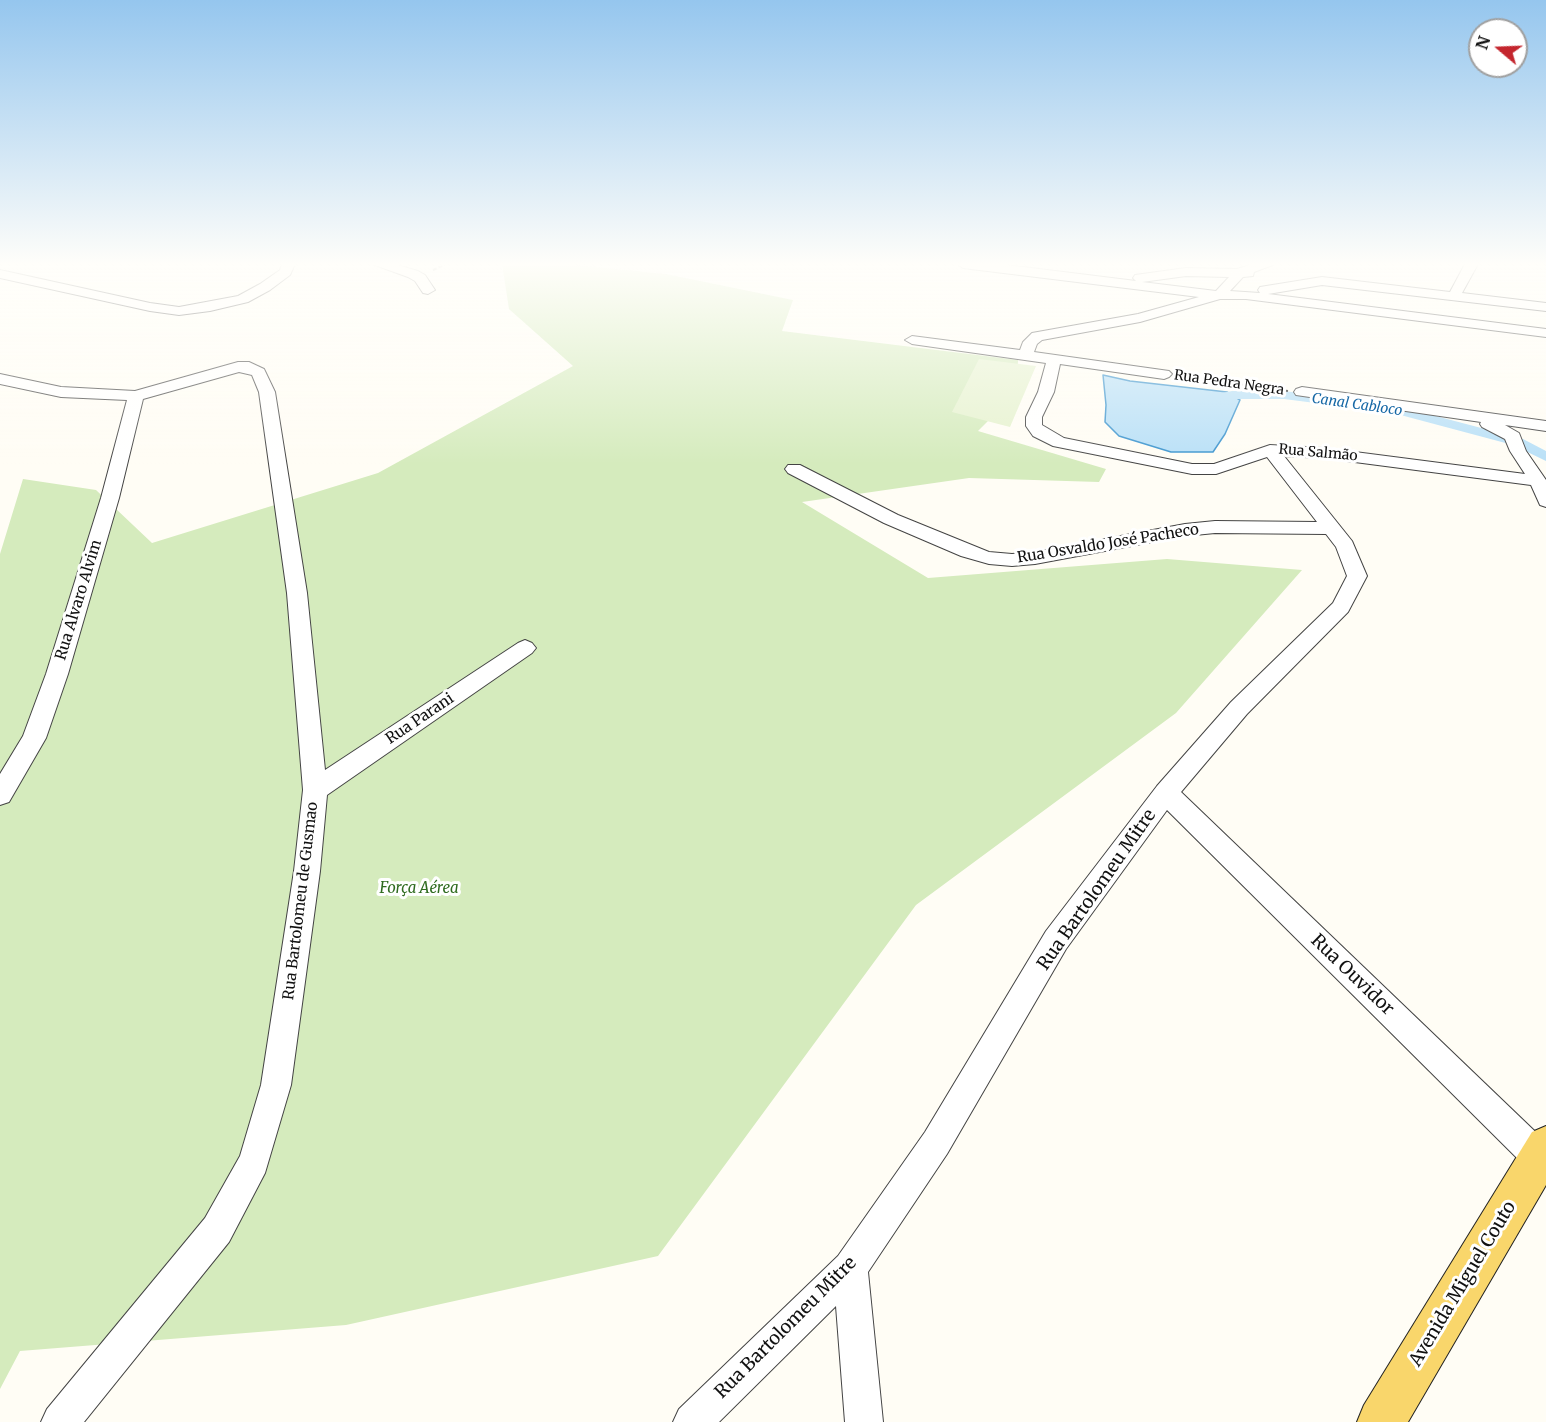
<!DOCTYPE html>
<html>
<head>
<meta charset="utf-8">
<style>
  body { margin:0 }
  #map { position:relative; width:1546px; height:1422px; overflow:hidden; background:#fffdf5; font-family:Merriweather,serif }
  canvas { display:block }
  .north { position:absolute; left:1468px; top:18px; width:60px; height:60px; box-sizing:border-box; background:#fff; border:2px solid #a0a0a0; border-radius:50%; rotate:289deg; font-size:16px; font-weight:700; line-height:24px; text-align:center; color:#111 }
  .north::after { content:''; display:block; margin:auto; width:21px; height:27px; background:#c4262e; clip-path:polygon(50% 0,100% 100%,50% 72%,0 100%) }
</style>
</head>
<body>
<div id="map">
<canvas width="1546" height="1422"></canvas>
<div class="north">N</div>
</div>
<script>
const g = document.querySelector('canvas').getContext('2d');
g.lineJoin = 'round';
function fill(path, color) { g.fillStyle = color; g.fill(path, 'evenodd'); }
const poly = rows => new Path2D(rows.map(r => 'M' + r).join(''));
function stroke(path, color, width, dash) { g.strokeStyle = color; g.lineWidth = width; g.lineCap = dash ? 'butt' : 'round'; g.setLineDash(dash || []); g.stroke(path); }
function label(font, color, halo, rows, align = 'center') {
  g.font = font + ' Merriweather,serif'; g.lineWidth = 6; g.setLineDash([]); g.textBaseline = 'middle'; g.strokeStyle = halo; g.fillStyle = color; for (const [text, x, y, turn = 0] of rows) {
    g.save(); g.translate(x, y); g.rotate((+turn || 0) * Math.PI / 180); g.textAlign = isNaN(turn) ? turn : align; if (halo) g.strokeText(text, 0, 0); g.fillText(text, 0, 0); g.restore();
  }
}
fill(poly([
  [502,264,566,264,666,274,793,300,782,331,1018,360,1017,392,978,431,1106,469,1099,482,969,478,802,502,928,578,1167,559,1302,570,1176,713,916,905,658,1256,346,1325,20,1351,0,1389,0,554,23,479,96,490,152,543,378,473,573,366,509,309]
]), '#d5ebbd');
fill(poly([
  [979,359,1036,366,1010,427,952,412]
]), '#e6f2cf');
const water = poly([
  [1103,375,1130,381,1227,392,1240,400,1225,434,1213,452,1171,452,1119,436,1105,422,1106,405,1103,375]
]);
fill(water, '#b9e0f7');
stroke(water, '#3f96cf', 1.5);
fill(poly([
  [1232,391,1284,391,1394,405,1523,439,1546,451,1546,461,1513,445,1393,413,1284,399,1232,399,1206,404,1199,400,1201,397,1232,391]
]), '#b9e0f7');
const minor = poly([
  [282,264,295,264,290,275,270,290,248,302,210,311,179,315,150,311,0,278,0,270,150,303,179,307,238,296,260,284,280,270,282,264],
  [372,264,394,264,418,271,425,275,435,290,428,294,423,293,415,281,408,277,372,264],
  [957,264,999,264,1136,281,1133,278,1135,275,1186,268,1237,269,1253,264,1275,264,1254,272,1253,276,1243,277,1230,291,1260,293,1258,290,1260,287,1322,277,1450,292,1465,264,1478,264,1462,293,1546,303,1546,311,1322,285,1268,294,1546,329,1546,337,1246,299,1220,299,1140,322,1042,340,1037,344,1034,352,1169,371,1172,374,1169,377,1164,379,1060,364,1054,392,1042,417,1042,425,1064,438,1192,464,1214,464,1270,445,1324,448,1525,474,1510,451,1505,439,1482,427,1480,424,1481,422,1296,395,1294,392,1296,389,1302,387,1546,421,1546,431,1505,425,1519,433,1526,451,1546,480,1546,507,1540,505,1531,485,1324,458,1284,456,1352,541,1367,576,1348,612,1247,714,1181,792,1546,1142,1546,1170,1538,1173,1527,1168,1167,810,1066,949,947,1154,868,1272,883,1422,845,1422,836,1306,719,1422,673,1422,679,1409,838,1256,925,1132,1046,931,1157,786,1231,702,1333,603,1347,576,1336,547,1326,534,1215,533,1185,536,1035,564,1012,566,989,564,961,556,884,523,788,473,785,469,788,465,800,465,898,515,989,552,1012,554,1035,552,1185,524,1215,521,1317,522,1267,457,1216,474,1192,474,1053,446,1033,436,1026,426,1026,417,1038,392,1046,363,912,344,905,340,912,336,1020,350,1023,342,1032,333,1138,314,1199,297,963,268,957,264],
  [1186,276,1229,277,1216,291,1142,282,1186,276],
  [238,362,249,362,264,369,275,392,307,593,325,770,518,643,525,640,532,643,536,648,532,653,327,795,320,871,291,1085,265,1173,229,1242,84,1422,41,1422,47,1409,205,1218,240,1156,261,1085,294,871,303,790,287,593,259,392,252,375,239,372,143,399,119,498,68,674,46,738,9,802,0,805,0,774,23,736,46,674,101,498,127,400,61,397,0,384,0,374,61,387,135,391,238,362]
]);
const major = poly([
  [1546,1126,1546,1185,1408,1422,1357,1422,1364,1405,1532,1132,1546,1126]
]);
stroke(minor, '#444', 2);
stroke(major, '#222', 2);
stroke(poly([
  [433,270,446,264],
  [1179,376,1288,391]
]), '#333', 2, [4, 2]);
fill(minor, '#fff');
fill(major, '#f9d66b');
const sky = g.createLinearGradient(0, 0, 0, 464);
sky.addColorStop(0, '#95c6ee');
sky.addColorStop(0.57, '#fffefa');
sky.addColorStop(1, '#fffefa00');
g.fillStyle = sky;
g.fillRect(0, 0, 1546, 464);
label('14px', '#111', '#fff', [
  ["Rua Pedra Negra",1229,383,8],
  ["Rua Salmão",1318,453,5]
]);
label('italic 14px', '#1768a6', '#fff', [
  ["Canal Cabloco",1357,405,8]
]);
label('15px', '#111', '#fff', [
  ["Rua Osvaldo José Pacheco",1108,544,-9],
  ["Rua Alvaro Alvim",79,600,-73],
  ["Rua Parani",420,719,-34],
  ["Rua Bartolomeu de Gusmao",301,901,-83]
]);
label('italic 15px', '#2f6b1f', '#fff', [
  ["Força Aérea",419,889]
]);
label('18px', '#111', '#fff', [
  ["Rua Bartolomeu Mitre",1097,890,-55],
  ["Rua Ouvidor",1352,975,44],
  ["Avenida Miguel Couto",1463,1284,-59],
  ["Rua Bartolomeu Mitre",786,1328,-45]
]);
</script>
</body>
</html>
